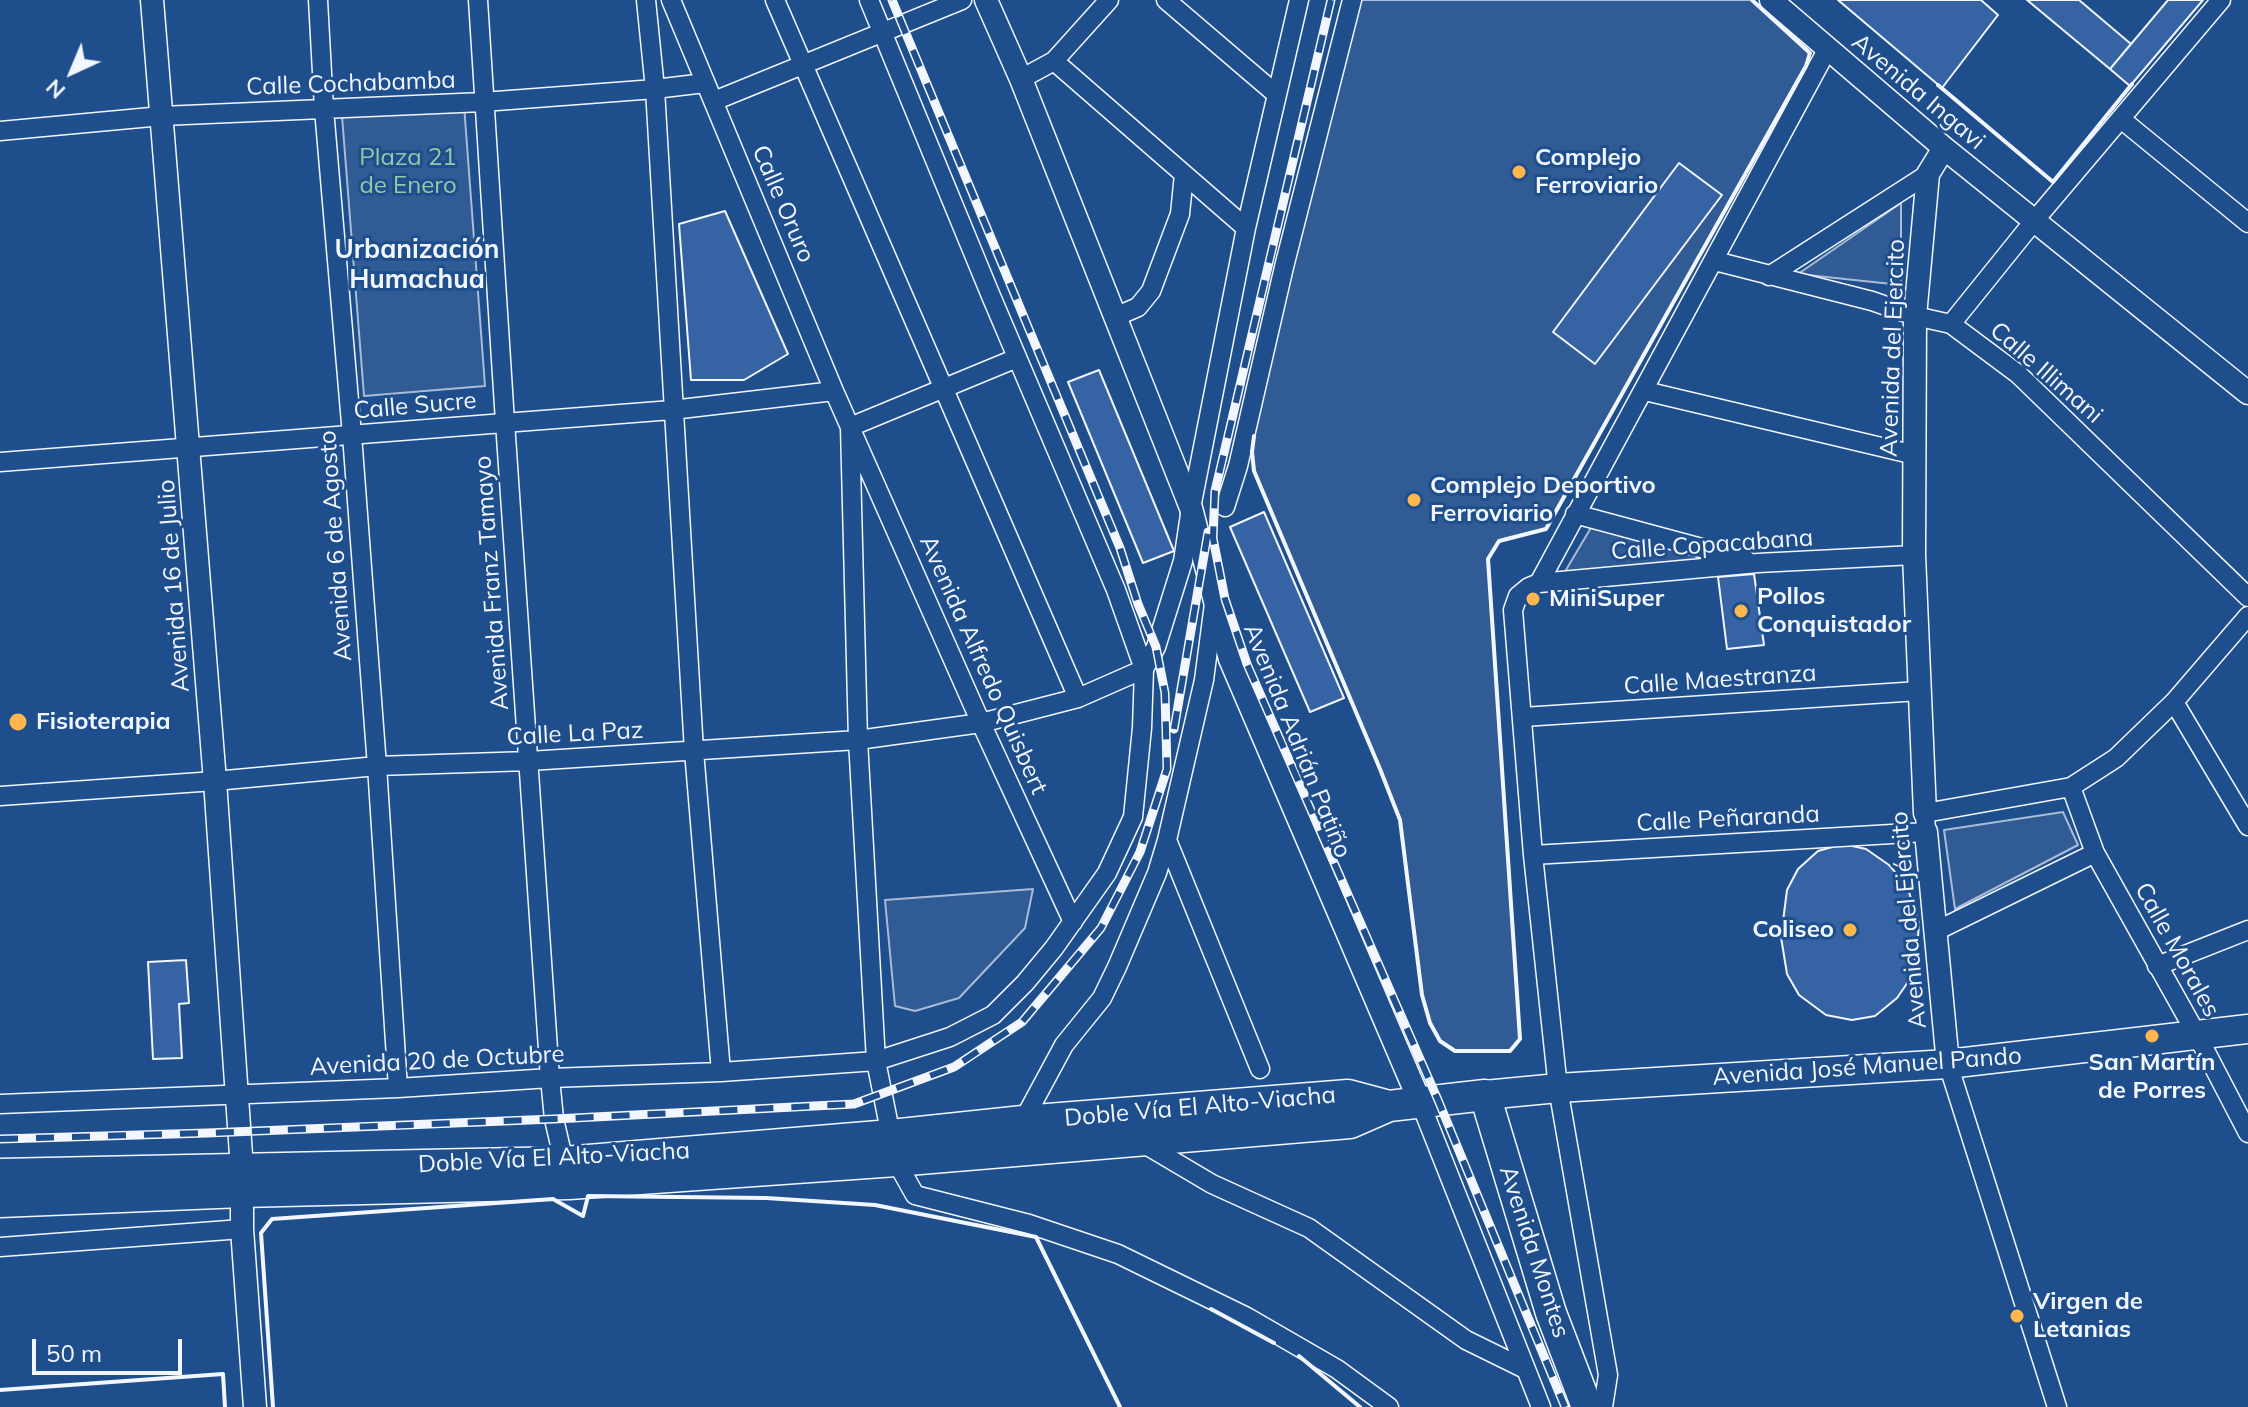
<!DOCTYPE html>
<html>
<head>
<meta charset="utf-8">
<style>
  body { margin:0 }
  #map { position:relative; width:2248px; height:1407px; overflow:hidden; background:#1f4e8c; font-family:Mulish,sans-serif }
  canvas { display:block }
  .north { position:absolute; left:32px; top:32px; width:80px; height:80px; -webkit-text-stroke:6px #1f4e8c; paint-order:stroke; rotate:224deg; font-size:22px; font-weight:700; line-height:32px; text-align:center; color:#f2f6ff }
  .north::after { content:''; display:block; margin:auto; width:28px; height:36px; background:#f2f6ff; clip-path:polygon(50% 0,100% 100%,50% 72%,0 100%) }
  .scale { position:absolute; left:32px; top:1339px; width:150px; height:36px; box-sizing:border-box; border:4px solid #f2f6ff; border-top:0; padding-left:10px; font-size:24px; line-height:28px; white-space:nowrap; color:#f2f6ff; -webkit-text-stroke:6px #1f4e8c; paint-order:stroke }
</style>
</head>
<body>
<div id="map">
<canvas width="2248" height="1407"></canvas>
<div class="north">N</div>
<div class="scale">50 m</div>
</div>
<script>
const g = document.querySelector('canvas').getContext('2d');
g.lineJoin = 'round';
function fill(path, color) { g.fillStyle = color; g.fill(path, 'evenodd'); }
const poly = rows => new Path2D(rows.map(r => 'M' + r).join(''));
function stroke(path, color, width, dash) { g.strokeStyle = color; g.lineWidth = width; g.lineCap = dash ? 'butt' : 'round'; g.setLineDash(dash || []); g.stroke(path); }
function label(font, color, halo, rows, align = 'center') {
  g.font = font + ' Mulish,sans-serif'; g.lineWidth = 6; g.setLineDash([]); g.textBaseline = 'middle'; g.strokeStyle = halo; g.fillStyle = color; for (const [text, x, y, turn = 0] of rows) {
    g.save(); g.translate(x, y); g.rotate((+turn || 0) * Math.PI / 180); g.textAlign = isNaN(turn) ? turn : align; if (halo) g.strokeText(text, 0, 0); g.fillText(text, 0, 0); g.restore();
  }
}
const built = poly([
  [1356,0,1752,0,1810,53,1806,66,1546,529,1499,541,1488,559,1520,1039,1510,1051,1455,1051,1440,1041,1430,1023,1422,995,1400,820,1380,769,1254,471,1252,452,1255,429,1356,0],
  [464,105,485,386,364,396,342,116,464,105],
  [1901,203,1901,285,1798,274,1901,203],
  [1592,526,1725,559,1563,575,1592,526],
  [2063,812,2078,845,1955,909,1944,830,2063,812],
  [1033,889,1025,928,959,998,915,1011,895,1006,885,900,1033,889]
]);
fill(built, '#305b95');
stroke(built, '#a8bbd7', 2);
const building = poly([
  [1838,0,1981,0,1998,15,1942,88,1838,0],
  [2027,0,2079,0,2131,44,2110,69,2027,0],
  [2168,0,2203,0,2130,86,2110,69,2168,0],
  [1679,163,1722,195,1595,364,1553,332,1679,163],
  [725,211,788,354,744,380,691,380,679,224,725,211],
  [1099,370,1174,551,1143,563,1068,382,1099,370],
  [1264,512,1344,698,1310,712,1230,527,1264,512],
  [1754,574,1764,645,1727,649,1718,577,1754,574],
  [1843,844,1866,849,1889,865,1907,886,1919,923,1917,952,1910,979,1897,998,1875,1016,1852,1020,1826,1015,1799,995,1787,974,1781,937,1787,890,1798,869,1818,851,1843,844],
  [186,960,189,1003,179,1004,182,1058,153,1059,148,962,186,960]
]);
fill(building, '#3563a3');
stroke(building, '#f2f6ff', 2);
const minor = poly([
  [318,0,324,109,352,435,377,766,398,1088],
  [478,0,505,422,550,1078,554,1119,564,1162],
  [646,0,655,89,694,751,721,1072],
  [671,0,834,391,981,723,1073,922],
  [775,0,1078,698],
  [1166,0,1276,94],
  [1054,61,1246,228],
  [1021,79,1054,61,1109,0],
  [714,101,962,0],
  [2121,119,2248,223],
  [0,131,162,116,483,102,655,89,705,83],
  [1715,261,1872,301,1915,316,1951,324,2018,374,2248,597],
  [1769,276,1928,174],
  [1115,317,1138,307,1151,291,1180,214,1184,174],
  [1951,324,2034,221,2221,0],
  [1645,391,1915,455],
  [850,427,858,740,876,1061,896,1161,915,1195,1029,1224,1118,1254,1247,1317,1337,1369,1389,1407],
  [850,427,1017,358],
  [0,462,672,410,834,391],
  [1225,507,1238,466,1284,267,1352,0],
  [1575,514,1746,560],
  [1539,583,1827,50],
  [2174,702,2248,826],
  [1523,717,1919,691],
  [2071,787,2095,853,2197,1035,2248,1133],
  [0,796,215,781,377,766,529,761,858,740,981,723,1078,698,1144,669,1156,647,1183,561,1191,508,1246,228,1299,0],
  [1167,840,1260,1069],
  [1533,855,1926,832,1925,813,2071,787,2116,758,2174,702,2248,616],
  [1936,931,2095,853],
  [2157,966,2248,930],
  [1948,1064,2057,1407],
  [1420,1102,1541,1407],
  [0,1104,398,1088,550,1078,721,1072,876,1061,950,1037,993,1015,1025,983,1054,948,1107,873,1133,817,1142,728,1144,669,1116,590,991,296,869,0],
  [1023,1121,1064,1045,1102,998,1117,967,1157,873,1167,840,1204,680,1214,604],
  [1141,1142,1212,1184,1309,1228,1466,1340,1525,1369],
  [0,1247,242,1229],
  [1603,1407,1608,1375,1558,1088,1533,855,1513,610,1518,596,1529,587,1539,583,1758,563,1914,555]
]);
const tertiary = poly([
  [152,0,215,781,242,1169,242,1229,255,1407],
  [986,0,1021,79,1191,508,1230,659,1420,1102],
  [1771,0,1944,148,2248,393],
  [1925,813,1914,555,1915,316,1928,174,1944,148],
  [1926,832,1948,1064]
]);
const primary = poly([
  [1485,1095,1558,1088,1948,1064,2248,1029]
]);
const trunk = poly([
  [0,1174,564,1162,891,1135,1023,1121,1348,1095,1389,1106],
  [0,1202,242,1192,569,1184,896,1161,1350,1123,1389,1106,1485,1095,1551,1313,1587,1407]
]);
stroke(minor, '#f2f6ff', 21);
stroke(tertiary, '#f2f6ff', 25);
stroke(primary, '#f2f6ff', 31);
stroke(trunk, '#f2f6ff', 33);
stroke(minor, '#1f4e8c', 18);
stroke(tertiary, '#1f4e8c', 22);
stroke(primary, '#1f4e8c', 28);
stroke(trunk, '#1f4e8c', 30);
const rail = poly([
  [1331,0,1215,491,1213,538,1225,599,1247,664,1438,1100,1565,1407],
  [1174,729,1208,532],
  [0,1139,207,1133,554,1119,854,1104,954,1067,1022,1022,1101,928,1140,852,1167,769,1165,693,1156,647,1138,604,1120,548,892,0]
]);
stroke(rail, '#f2f6ff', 9);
stroke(rail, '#1f4e8c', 6, [18]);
stroke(poly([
  [1938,85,2053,182,2132,84],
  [1254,436,1252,452,1254,471,1380,769,1400,820,1422,995,1430,1023,1440,1041,1455,1051,1510,1051,1520,1039,1488,559,1499,541,1546,529,1806,66,1810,53,1752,0],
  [1211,1309,1274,1343],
  [1299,1356,1360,1407],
  [0,1390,223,1374,225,1407],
  [273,1407,261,1233,272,1219,553,1199,583,1216,588,1196,766,1198,875,1205,1036,1237,1120,1407]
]), '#f2f6ff', 4);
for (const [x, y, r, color] of [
  [1519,172,8,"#ffb74d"],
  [1414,500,8,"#ffb74d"],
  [1533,599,8,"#ffb74d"],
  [1741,611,8,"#ffb74d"],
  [18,722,10,"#ffb74d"],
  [1850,930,8,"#ffb74d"],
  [2152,1036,8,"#ffb74d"],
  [2017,1316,8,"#ffb74d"]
]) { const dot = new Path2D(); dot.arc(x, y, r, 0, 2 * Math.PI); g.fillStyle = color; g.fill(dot); stroke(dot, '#1f4e8c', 3); }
label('24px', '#f2f6ff', '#1f4e8c', [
  ["Calle Cochabamba",351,84,-2],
  ["Avenida Ingavi",1918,92,40],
  ["Calle Oruro",783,204,67],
  ["Avenida del Ejercito",1893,348,-88],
  ["Calle Illimani",2046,373,41],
  ["Calle Sucre",415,406,-5],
  ["Calle Copacabana",1712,545,-4],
  ["Avenida 6 de Agosto",336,546,-94],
  ["Avenida Franz Tamayo",492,583,-94],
  ["Avenida 16 de Julio",174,586,-94],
  ["Avenida Alfredo Quisbert",983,665,66],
  ["Calle Maestranza",1720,680,-4],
  ["Calle La Paz",575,734,-3],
  ["Avenida Adrián Patiño",1297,741,68],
  ["Calle Peñaranda",1728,819,-3],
  ["Avenida del Ejército",1909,920,-95],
  ["Calle Morales",2177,950,61],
  ["Avenida 20 de Octubre",437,1061,-3],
  ["Avenida José Manuel Pando",1867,1067,-4],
  ["Doble Vía El Alto-Viacha",1200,1107,-5],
  ["Doble Vía El Alto-Viacha",554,1158,-3],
  ["Avenida Montes",1534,1252,72]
]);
label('24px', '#97c8a6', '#1f4e8c', [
  ["Plaza 21",408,158],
  ["de Enero",408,186]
]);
label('bold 24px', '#f2f6ff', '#1f4e8c', [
  ["Complejo",1535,158],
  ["Ferroviario",1535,186],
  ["Complejo Deportivo",1430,486],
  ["Ferroviario",1430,514],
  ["Pollos",1757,597],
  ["Conquistador",1757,625],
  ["MiniSuper",1549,599],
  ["Fisioterapia",36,722],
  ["Coliseo",1834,930,"right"],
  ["San Martín",2152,1063,"center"],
  ["de Porres",2152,1091,"center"],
  ["Virgen de",2033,1302],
  ["Letanias",2033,1330]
], 'left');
label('bold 26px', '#f2f6ff', '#1f4e8c', [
  ["Urbanización",417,250],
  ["Humachua",417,280]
]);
</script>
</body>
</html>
